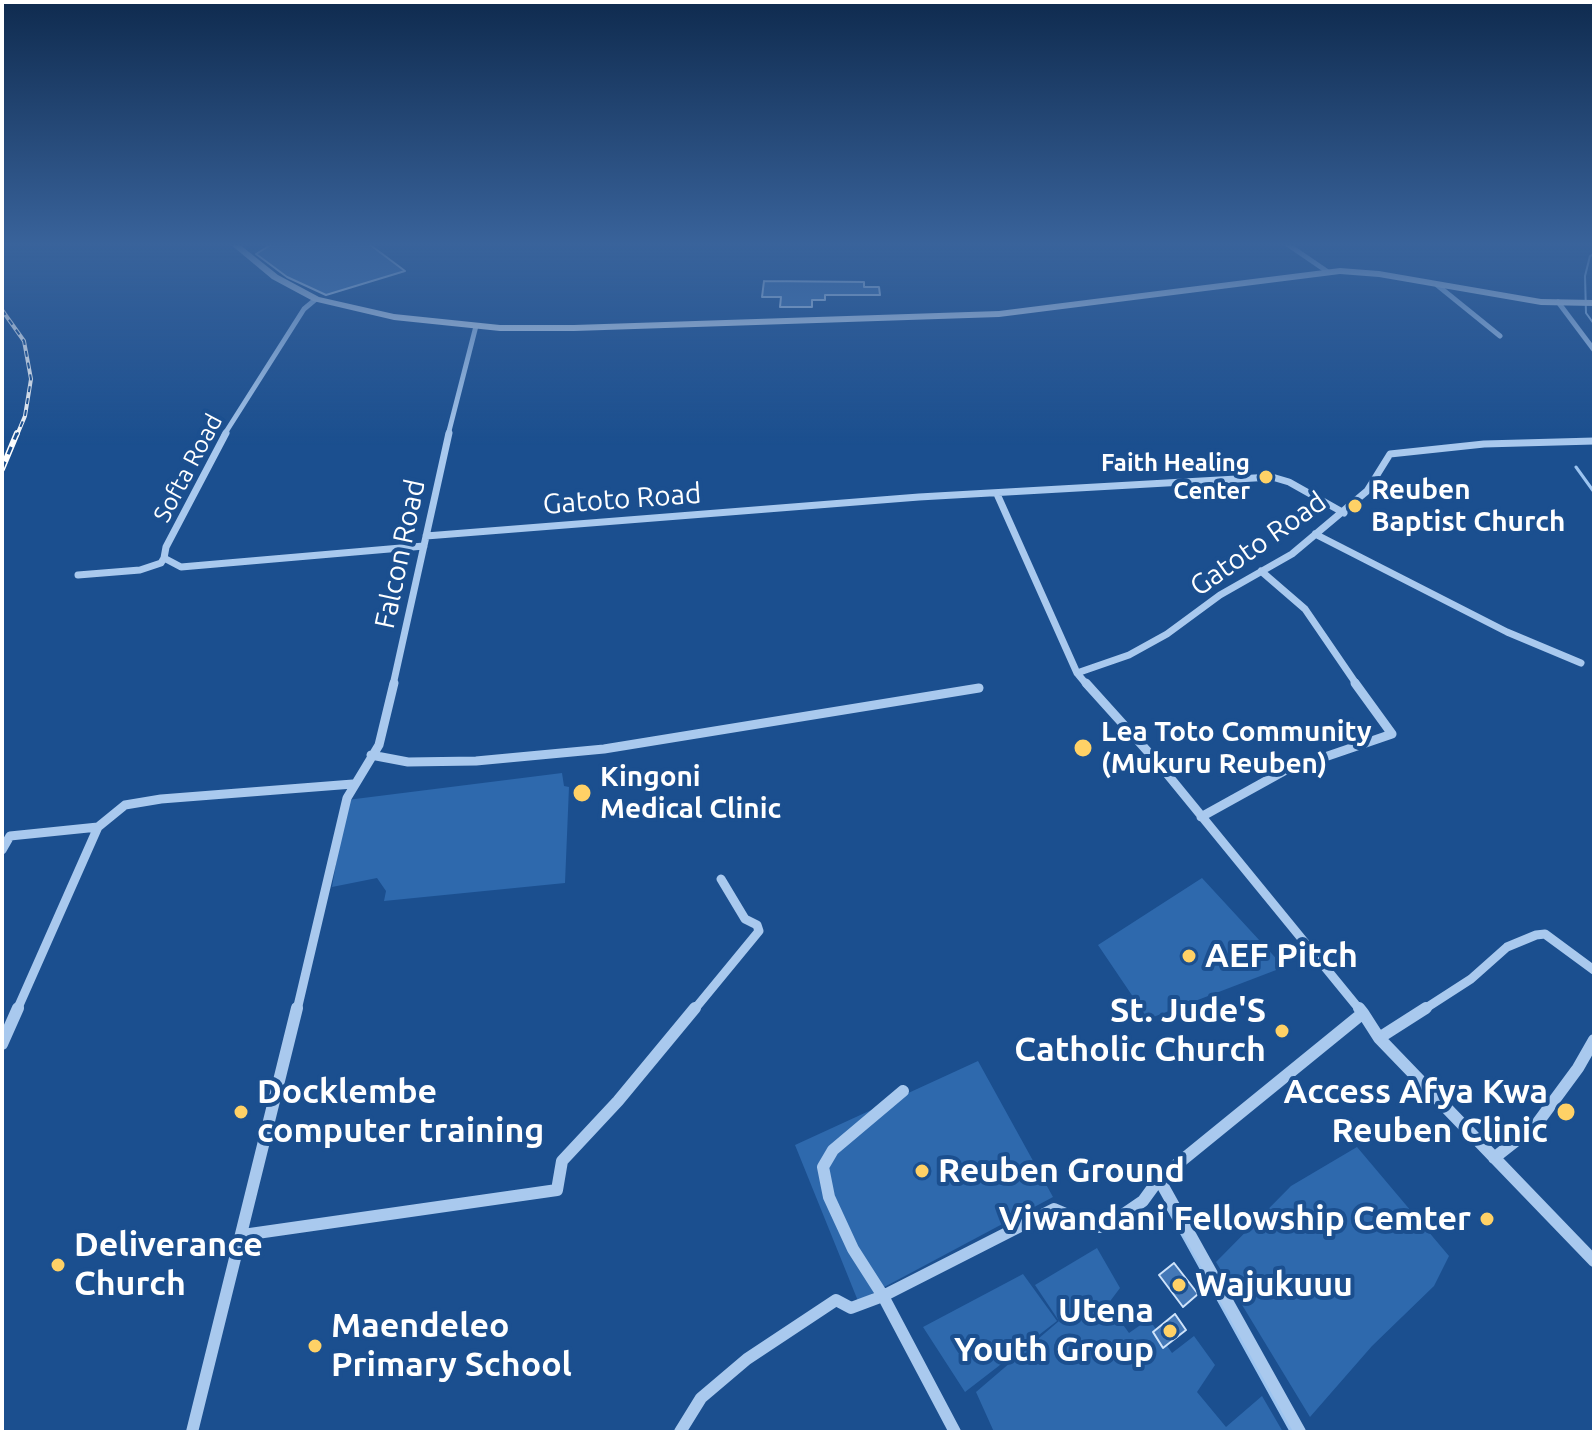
<!DOCTYPE html>
<html>
<head>
<meta charset="utf-8">
<style>
  body { margin:0 }
  #map { position:relative; width:1596px; height:1434px; overflow:hidden; background:#1b4f8f; font-family:Ubuntu,sans-serif }
  canvas { display:block }
  .frame { position:absolute; inset:0; border:4px solid #fff; pointer-events:none }
</style>
</head>
<body>
<div id="map">
<canvas width="1596" height="1434"></canvas>
<div class="frame"></div>
</div>
<script>
const g = document.querySelector('canvas').getContext('2d');
g.lineJoin = 'round';
function fill(path, color) { g.fillStyle = color; g.fill(path, 'evenodd'); }
const poly = rows => new Path2D(rows.map(r => 'M' + r).join(''));
function stroke(path, color, width, dash) { g.strokeStyle = color; g.lineWidth = width; g.lineCap = dash ? 'butt' : 'round'; g.setLineDash(dash || []); g.stroke(path); }
function label(font, color, halo, rows, align = 'center') {
  g.font = font + ' Ubuntu,sans-serif'; g.lineWidth = 8; g.setLineDash([]); g.textBaseline = 'middle'; g.strokeStyle = halo; g.fillStyle = color; for (const [text, x, y, turn = 0] of rows) {
    g.save(); g.translate(x, y); g.rotate((+turn || 0) * Math.PI / 180); g.textAlign = isNaN(turn) ? turn : align; if (halo) g.strokeText(text, 0, 0); g.fillText(text, 0, 0); g.restore();
  }
}
fill(poly([
  [562,773,564,786,569,787,565,883,384,901,386,891,377,878,332,887,347,800],
  [1202,878,1284,967,1148,1019,1098,945],
  [978,1061,1053,1197,858,1301,795,1145],
  [1357,1147,1449,1256,1434,1286,1372,1346,1310,1417,1216,1262,1291,1186],
  [1097,1248,1120,1288,1108,1304,1129,1333,1149,1319,1172,1353,1194,1336,1215,1365,1197,1392,1226,1427,1262,1396,1283,1432,994,1432,976,1392,1059,1321,1035,1285],
  [1023,1274,1057,1321,965,1392,923,1327]
]), '#2e69ad');
stroke(poly([
  [1594,254,1590,256,1585,276,1586,313,1594,324]
]), '#9cc4f0', 2);
stroke(poly([
  [1576,467,1594,492]
]), '#9cc4f0', 3);
stroke(poly([
  [1167,1206,1292,1432]
]), '#9cc4f0', 4);
const building = poly([
  [272,244,369,244,405,271,326,295,287,277,256,254,272,244],
  [764,281,864,282,864,287,879,287,880,295,825,295,825,300,812,300,812,307,780,307,781,297,762,297,764,281],
  [1174,1263,1198,1294,1183,1307,1159,1275,1174,1263],
  [1175,1314,1186,1330,1163,1348,1153,1332,1175,1314]
]);
fill(building, '#4478b7');
stroke(building, '#cfe3fa', 2);
stroke(poly([
  [1287,244,1328,272],
  [1437,285,1500,336],
  [1558,302,1594,350],
  [224,435,304,309,316,299],
  [448,435,476,326]
]), '#a9c9ee', 5);
stroke(poly([
  [226,433,166,547,164,558,181,567,424,546],
  [997,494,1077,673,1087,685],
  [1315,534,1507,632,1581,663],
  [426,536,919,497,1272,477,1289,482,1344,513],
  [1261,571,1305,609,1357,685],
  [78,575,140,570,161,563,164,558],
  [1077,673,1129,655,1167,634,1220,595,1292,554,1367,491,1390,454,1484,444,1594,441],
  [393,685,449,433]
]), '#a9c9ee', 7);
stroke(poly([
  [1086,683,1159,764,1360,1010],
  [371,755,408,762,476,761,604,749,979,688],
  [1201,817,1284,771,1392,734,1355,683],
  [2,850,10,836,98,827],
  [17,1010,98,827,125,805,161,799,353,784],
  [297,1010,347,798,379,745,394,683],
  [694,1010,759,931,757,925,745,919,721,879],
  [1423,1010,1471,979,1507,947,1536,935,1545,934,1594,970]
]), '#a9c9ee', 9);
stroke(poly([
  [1363,1013,1379,1038,1594,1261],
  [1379,1038,1426,1008],
  [2,1044,18,1008],
  [903,1091,833,1150,823,1167,829,1197,853,1249,883,1296,955,1432],
  [1494,1158,1536,1125,1578,1068,1594,1040],
  [1159,1179,1300,1432],
  [243,1235,557,1190,562,1161,618,1101,695,1008],
  [192,1432,297,1008],
  [680,1432,701,1398,747,1359,836,1300,851,1308,883,1296,1054,1209,1096,1227,1105,1227,1143,1201,1159,1179,1363,1013,1359,1008]
]), '#a9c9ee', 12);
fill(poly([
  [230,244,239,244,278,275,319,297,394,314,500,325,574,325,999,311,1340,268,1379,271,1541,299,1594,300,1594,306,1541,305,1379,277,1340,274,999,317,574,331,500,331,394,320,313,301,272,279,230,244]
]), '#d6e6fa');
const railFar1 = poly([
  [2,310,24,341,31,379,25,416,17,435]
]);
const rail = poly([
  [2,469,17,433]
]);
stroke(railFar1, '#fff', 4);
stroke(rail, '#fff', 6);
stroke(railFar1, '#1b4f8f', 2, [6]);
stroke(rail, '#1b4f8f', 3, [8]);
const sky = g.createLinearGradient(0, 0, 0, 445);
sky.addColorStop(0, '#0f2b4f');
sky.addColorStop(0.55, '#39639b');
sky.addColorStop(1, '#39639b00');
g.fillStyle = sky;
g.fillRect(0, 0, 1596, 445);
for (const [x, y, r, color] of [
  [1266,477,8,"#ffd166"],
  [1355,506,8,"#ffd166"],
  [1083,748,10,"#ffd166"],
  [582,793,10,"#ffd166"],
  [1189,956,8,"#ffd166"],
  [1282,1031,8,"#ffd166"],
  [241,1112,8,"#ffd166"],
  [1566,1112,10,"#ffd166"],
  [922,1171,8,"#ffd166"],
  [1487,1219,8,"#ffd166"],
  [58,1265,8,"#ffd166"],
  [1179,1285,8,"#ffd166"],
  [1170,1331,8,"#ffd166"],
  [315,1346,8,"#ffd166"]
]) { const dot = new Path2D(); dot.arc(x, y, r, 0, 2 * Math.PI); g.fillStyle = color; g.fill(dot); stroke(dot, '#1b4f8f', 3); }
label('bold 24px', '#fff', '#1b4f8f', [
  ["Faith Healing",1250,463],
  ["Center",1250,491]
], 'right');
label('24px', '#fff', '#1b4f8f', [
  ["Softa Road",188,468,-62]
]);
label('bold 28px', '#fff', '#1b4f8f', [
  ["Reuben",1371,490],
  ["Baptist Church",1371,522],
  ["Lea Toto Community",1101,732],
  ["(Mukuru Reuben)",1101,764],
  ["Kingoni",600,777],
  ["Medical Clinic",600,809]
], 'left');
label('28px', '#fff', '#1b4f8f', [
  ["Gatoto Road",622,499,-4],
  ["Gatoto Road",1258,544,-35],
  ["Falcon Road",400,554,-78]
]);
label('bold 34px', '#fff', '#1b4f8f', [
  ["AEF Pitch",1205,956],
  ["St. Jude'S",1266,1011,"right"],
  ["Catholic Church",1266,1050,"right"],
  ["Docklembe",257,1092],
  ["computer training",257,1131],
  ["Access Afya Kwa",1548,1092,"right"],
  ["Reuben Clinic",1548,1131,"right"],
  ["Reuben Ground",938,1171],
  ["Viwandani Fellowship Cemter",1471,1219,"right"],
  ["Deliverance",74,1245],
  ["Church",74,1284],
  ["Wajukuuu",1195,1285],
  ["Utena",1154,1311,"right"],
  ["Youth Group",1154,1350,"right"],
  ["Maendeleo",331,1326],
  ["Primary School",331,1365]
], 'left');
</script>
</body>
</html>
